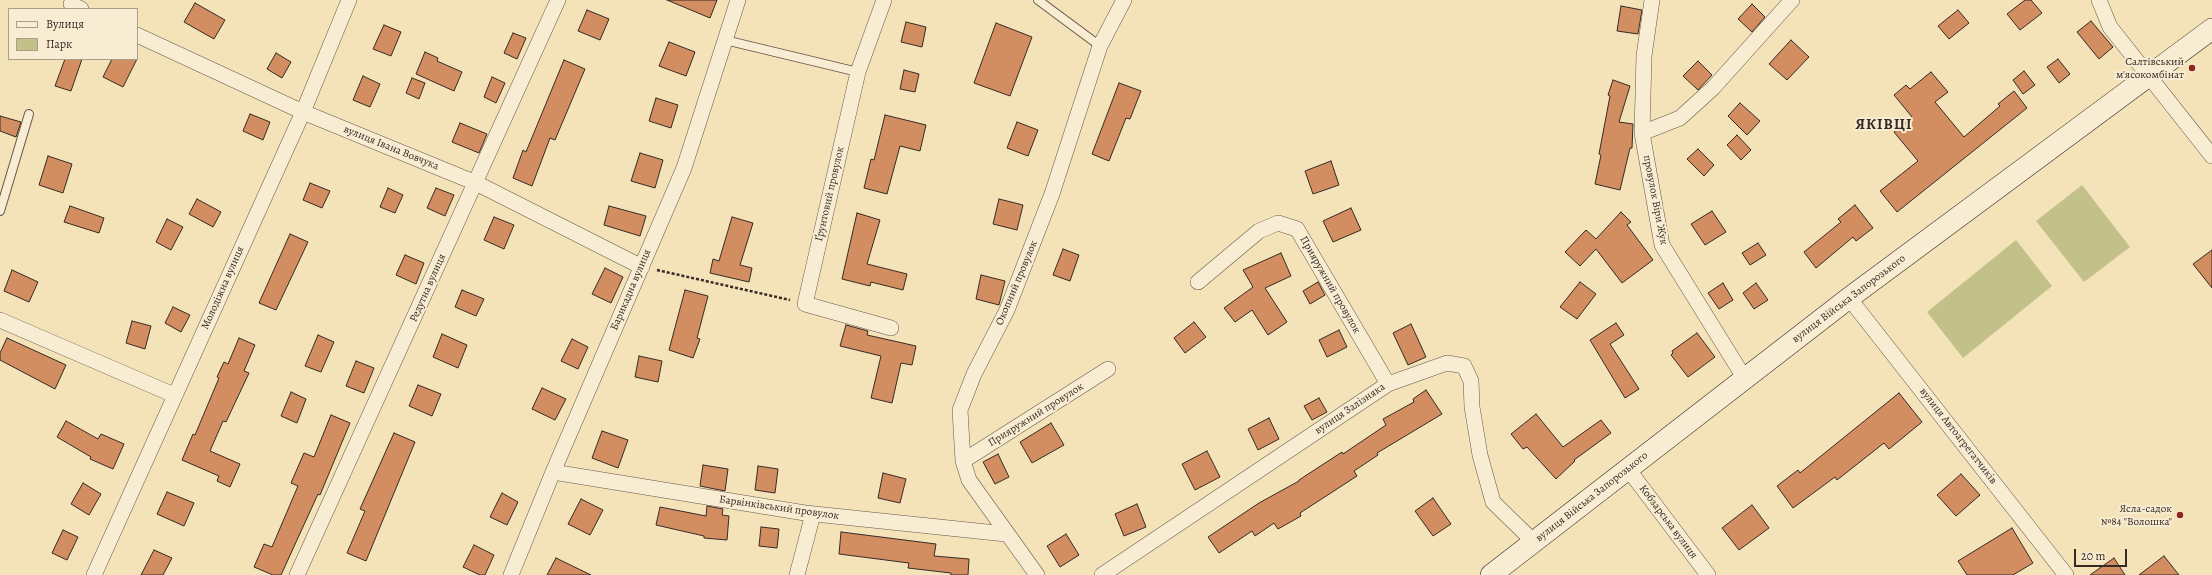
<!DOCTYPE html>
<html>
<head>
<meta charset="utf-8">
<style>
  body { margin:0 }
  #map { position:relative; width:2212px; height:575px; overflow:hidden; background:#f4e2b9; font-family:Alegreya,serif }
  canvas { display:block }
  .legend { position:absolute; left:8px; top:8px; width:130px; height:52px; box-sizing:border-box; background:#f8ecd2; border:1px solid #aa9e8d; margin:0; padding:5px 7px; list-style:none; font-size:12px; color:#362a25 }
  .legend li { display:flex; align-items:center; gap:8px; height:20px }
  .legend b { width:20px; border:1px solid #aa9e8d }
  .scale { position:absolute; left:2074px; top:549px; width:53px; height:18px; box-sizing:border-box; border:2px solid #362a25; border-top:0; padding-left:5px; font-size:12px; line-height:14px; white-space:nowrap; color:#362a25; -webkit-text-stroke:3px #f8ecd2; paint-order:stroke }
</style>
</head>
<body>
<div id="map">
<canvas width="2212" height="575"></canvas>
<ul class="legend">
<li><b style="height:5px;background:#f8ecd2"></b>Вулиця</li>
<li><b style="height:11px;background:#c3c18a"></b>Парк</li>
</ul>
<div class="scale">20 m</div>
</div>
<script>
const g = document.querySelector('canvas').getContext('2d');
g.lineJoin = 'round';
function fill(path, color) { g.fillStyle = color; g.fill(path, 'evenodd'); }
const poly = rows => new Path2D(rows.map(r => 'M' + r).join(''));
function stroke(path, color, width, dash) { g.strokeStyle = color; g.lineWidth = width; g.lineCap = dash ? 'butt' : 'round'; g.setLineDash(dash || []); g.stroke(path); }
function label(font, color, halo, rows, align = 'center') {
  g.font = font + ' Alegreya,serif'; g.lineWidth = 4; g.setLineDash([]); g.textBaseline = 'middle'; g.strokeStyle = halo; g.fillStyle = color; for (const [text, x, y, turn = 0] of rows) {
    g.save(); g.translate(x, y); g.rotate((+turn || 0) * Math.PI / 180); g.textAlign = isNaN(turn) ? turn : align; if (halo) g.strokeText(text, 0, 0); g.fillText(text, 0, 0); g.restore();
  }
}
fill(poly([
  [2082,185,2130,247,2084,282,2036,221],
  [2016,240,2052,286,1963,358,1927,312]
]), '#c3c18a');
const building = poly([
  [667,0,717,0,710,18,667,0],
  [2025,0,2031,0,2042,13,2020,30,2007,14,2025,0],
  [195,3,225,20,214,39,184,22,195,3],
  [1752,4,1765,17,1752,32,1738,19,1752,4],
  [1621,6,1642,10,1638,34,1617,31,1621,6],
  [587,10,609,19,600,40,578,31,587,10],
  [1958,10,1969,23,1949,39,1938,26,1958,10],
  [2091,21,2113,47,2099,59,2077,32,2091,21],
  [906,22,926,27,922,47,901,42,906,22],
  [996,23,1032,37,1010,96,974,83,996,23],
  [384,25,401,32,391,56,373,49,384,25],
  [513,33,526,38,517,59,504,53,513,33],
  [1791,40,1809,57,1787,80,1769,64,1791,40],
  [669,42,695,52,686,76,659,66,669,42],
  [425,52,438,58,437,61,462,72,454,91,416,74,425,52],
  [276,53,291,62,282,78,267,69,276,53],
  [65,59,82,59,71,91,55,86,65,59],
  [112,59,137,59,123,87,103,77,112,59],
  [2058,59,2070,74,2059,83,2047,67,2058,59],
  [564,60,585,69,555,140,550,138,532,186,513,178,523,150,526,152,564,60],
  [1698,61,1712,75,1698,90,1683,76,1698,61],
  [904,70,919,74,915,92,900,89,904,70],
  [2024,71,2035,85,2023,94,2013,80,2024,71],
  [1931,72,1948,92,1935,102,1964,137,2000,106,1998,104,2014,91,2027,108,1897,212,1880,191,1918,161,1894,132,1912,117,1894,95,1906,85,1910,89,1931,72],
  [363,76,380,84,370,107,353,100,363,76],
  [492,77,505,83,496,103,484,97,492,77],
  [412,78,425,83,419,99,406,93,412,78],
  [1613,80,1630,86,1619,122,1633,124,1632,148,1630,148,1620,190,1595,184,1601,155,1599,154,1610,96,1608,95,1613,80],
  [1119,83,1141,91,1130,119,1126,118,1109,161,1092,154,1119,83],
  [656,98,678,105,671,128,649,121,656,98],
  [1740,103,1760,121,1747,135,1728,116,1740,103],
  [250,114,270,122,263,140,243,131,250,114],
  [885,115,926,125,920,151,900,146,887,194,864,188,871,159,874,160,885,115],
  [0,116,21,122,16,137,0,131,0,116],
  [1017,122,1038,130,1028,156,1007,148,1017,122],
  [460,123,487,134,479,153,452,142,460,123],
  [1737,135,1751,150,1741,160,1727,145,1737,135],
  [1698,149,1714,165,1704,176,1687,159,1698,149],
  [640,153,663,160,655,188,631,181,640,153],
  [48,156,72,164,63,193,39,185,48,156],
  [1331,161,1339,185,1313,194,1305,171,1331,161],
  [310,183,330,191,322,208,303,200,310,183],
  [388,188,403,195,395,213,380,207,388,188],
  [436,188,454,195,445,216,427,208,436,188],
  [197,199,221,212,213,227,189,214,197,199],
  [999,199,1023,205,1017,230,993,224,999,199],
  [1855,205,1873,228,1856,241,1853,237,1816,268,1804,252,1841,222,1838,219,1855,205],
  [70,206,104,218,99,233,64,222,70,206],
  [609,206,646,216,640,236,604,225,609,206],
  [1351,208,1361,230,1333,242,1323,221,1351,208],
  [1712,211,1726,232,1705,245,1691,224,1712,211],
  [1621,212,1631,222,1627,225,1653,260,1622,283,1596,249,1580,266,1565,252,1586,230,1596,239,1621,212],
  [857,213,880,220,867,264,907,274,903,290,871,282,870,286,842,279,857,213],
  [494,217,514,225,504,249,484,240,494,217],
  [732,217,753,223,740,265,752,268,749,282,710,273,713,259,719,261,732,217],
  [167,219,183,227,171,250,156,242,167,219],
  [290,234,308,242,276,310,259,303,290,234],
  [1758,243,1766,255,1750,265,1742,253,1758,243],
  [1063,249,1079,255,1070,281,1053,275,1063,249],
  [2212,250,2212,288,2193,264,2212,250],
  [1281,253,1291,276,1265,288,1287,322,1268,335,1252,310,1235,322,1224,308,1253,287,1243,270,1281,253],
  [405,255,424,263,416,284,396,275,405,255],
  [605,268,623,277,611,303,592,294,605,268],
  [12,270,38,282,29,302,4,291,12,270],
  [981,275,1005,281,999,305,976,299,981,275],
  [1318,282,1325,295,1310,304,1303,291,1318,282],
  [1580,282,1596,294,1577,319,1560,307,1580,282],
  [1723,283,1733,300,1719,309,1708,293,1723,283],
  [1756,283,1768,300,1754,309,1743,293,1756,283],
  [462,290,484,299,476,316,455,307,462,290],
  [685,290,708,296,697,338,700,339,693,358,669,350,685,290],
  [173,307,190,315,181,332,165,323,173,307],
  [132,321,151,326,145,349,126,343,132,321],
  [1194,322,1206,337,1185,353,1174,338,1194,322],
  [1616,323,1624,335,1610,344,1639,389,1625,398,1590,340,1616,323],
  [1411,324,1426,357,1408,365,1393,333,1411,324],
  [846,325,868,331,867,335,916,346,912,365,901,363,892,403,871,398,881,356,840,346,846,325],
  [1339,330,1347,347,1327,357,1319,340,1339,330],
  [1697,333,1715,357,1688,377,1671,355,1673,353,1672,351,1697,333],
  [442,334,467,345,458,368,433,357,442,334],
  [318,335,334,342,321,372,305,366,318,335],
  [7,338,66,365,55,389,0,360,0,353,7,338],
  [239,338,255,345,244,371,249,373,226,422,223,421,210,451,240,464,230,487,217,481,219,476,182,460,193,434,195,435,219,378,217,377,224,362,228,364,239,338],
  [572,339,588,347,578,369,561,361,572,339],
  [639,356,662,361,658,382,635,377,639,356],
  [356,361,374,368,364,393,346,386,356,361],
  [418,385,441,394,432,416,409,406,418,385],
  [542,388,566,399,555,420,532,409,542,388],
  [1426,390,1442,414,1377,453,1378,455,1354,471,1357,476,1300,513,1301,516,1278,529,1274,523,1255,536,1252,531,1219,553,1208,537,1259,503,1299,481,1299,480,1342,452,1343,454,1386,425,1383,419,1414,402,1413,399,1426,390],
  [291,392,306,399,297,423,281,416,291,392],
  [1899,393,1922,422,1889,449,1884,443,1837,480,1835,477,1793,508,1777,486,1798,470,1800,473,1899,393],
  [1319,398,1327,412,1312,420,1304,406,1319,398],
  [1536,414,1563,447,1601,420,1611,433,1574,460,1575,461,1556,479,1527,447,1523,449,1511,434,1536,414],
  [331,415,350,423,320,495,318,494,281,575,273,575,254,567,264,544,272,547,298,486,291,483,304,453,314,457,331,415],
  [1269,418,1279,439,1258,450,1248,429,1269,418],
  [66,421,98,439,101,434,124,444,113,469,90,459,91,457,57,437,66,421],
  [1051,423,1064,445,1032,463,1020,442,1051,423],
  [602,431,628,440,618,468,592,458,602,431],
  [394,433,415,442,366,561,347,553,365,511,360,509,394,433],
  [1207,451,1220,477,1195,490,1182,464,1207,451],
  [998,454,1009,477,995,484,983,462,998,454],
  [703,465,728,469,725,491,700,486,703,465],
  [758,466,778,469,775,493,755,490,758,466],
  [883,473,906,479,900,503,878,498,883,473],
  [1961,474,1980,495,1956,516,1937,495,1961,474],
  [83,483,101,494,89,515,71,504,83,483],
  [167,492,194,503,184,526,157,514,167,492],
  [502,493,518,502,507,525,490,517,502,493],
  [1433,498,1451,524,1433,536,1415,511,1433,498],
  [581,499,603,510,590,535,568,524,581,499],
  [1137,504,1146,527,1124,536,1115,514,1137,504],
  [1752,505,1769,528,1739,550,1722,528,1752,505],
  [707,506,723,509,722,515,729,516,727,540,704,538,704,536,656,525,660,507,706,516,707,506],
  [761,527,779,529,777,548,759,546,761,527],
  [2012,528,2033,563,2013,575,1967,575,1958,561,2012,528],
  [63,530,78,537,67,560,52,553,63,530],
  [841,532,936,544,934,556,969,559,968,575,951,575,951,573,908,568,909,563,839,554,841,532],
  [1066,534,1079,555,1060,567,1047,546,1066,534],
  [474,545,494,555,485,575,480,575,463,567,474,545],
  [154,550,172,558,163,575,141,575,154,550],
  [2164,556,2179,575,2139,575,2164,556],
  [556,558,591,575,547,575,556,558],
  [2114,558,2125,575,2090,575,2114,558]
]);
fill(building, '#d28d60');
stroke(building, '#362a25', 1);
const lane = poly([
  [1038,0,1100,46],
  [725,40,858,72],
  [0,211,29,114]
]);
const street = poly([
  [884,0,858,72,805,304,891,328],
  [1652,0,1644,56,1642,133,1662,245,1745,379],
  [2099,0,2110,27,2212,156],
  [71,4,81,9],
  [137,35,303,112,476,183,642,267],
  [1642,133,1680,118,1713,88,1792,0],
  [1198,282,1259,231,1278,223,1297,229,1388,384],
  [1849,298,2066,575],
  [0,320,174,395],
  [963,461,1108,369],
  [1628,469,1708,575],
  [553,472,805,513,1006,534],
  [94,575,303,112,349,0],
  [297,575,558,0],
  [511,575,553,472,684,168,738,0],
  [797,575,813,514],
  [1037,575,969,480,963,461,960,410,974,374,1007,310,1052,194,1100,46,1124,0],
  [1102,575,1388,384,1447,363,1464,366,1471,381,1472,407,1480,455,1493,502,1534,542]
]);
const secondary = poly([
  [1491,575,1849,298,2212,29]
]);
stroke(lane, '#66584a', 10);
stroke(street, '#66584a', 16);
stroke(secondary, '#362a25', 22);
stroke(poly([
  [657,270,790,300]
]), '#362a25', 2.5, [3, 2]);
stroke(lane, '#f8ecd2', 8);
stroke(street, '#f8ecd2', 15);
stroke(secondary, '#f8ecd2', 21);
for (const [x, y, r, color] of [
  [2192,68,4,"#8f2418"],
  [2180,515,4,"#8f2418"]
]) { const dot = new Path2D(); dot.arc(x, y, r, 0, 2 * Math.PI); g.fillStyle = color; g.fill(dot); stroke(dot, '#f8ecd2', 1.5); }
label('11px', '#362a25', '#f8ecd2', [
  ["Салтівський",2184,62],
  ["м'ясокомбінат",2184,75],
  ["Ясла-садок",2172,509],
  ["№84 \"Волошка\"",2172,522]
], 'right');
label('11px', '#362a25', '#f8ecd2', [
  ["вулиця Івана Вовчука",391,148,22],
  ["Ґрунтовий провулок",830,194,-77],
  ["провулок Віри Жук",1655,200,79],
  ["Окопний провулок",1017,283,-67],
  ["Прияружний провулок",1330,285,60],
  ["Молодіжна вулиця",223,288,-66],
  ["Редутна вулиця",428,288,-66],
  ["Барикадна вулиця",631,290,-67],
  ["вулиця Війська Запорозького",1849,299,-37],
  ["вулиця Залізняка",1350,409,-34],
  ["Прияружний провулок",1036,415,-32],
  ["вулиця Автоагрегатчиків",1958,436,52],
  ["вулиця Війська Запорозького",1592,497,-38],
  ["Барвінківський провулок",779,508,8],
  ["Кобзарська вулиця",1668,522,53]
]);
g.letterSpacing = '1px';
label('bold 15px', '#362a25', '#f8ecd2', [
  ["ЯКІВЦІ",1884,125]
]);
g.letterSpacing = '0px';
</script>
</body>
</html>
